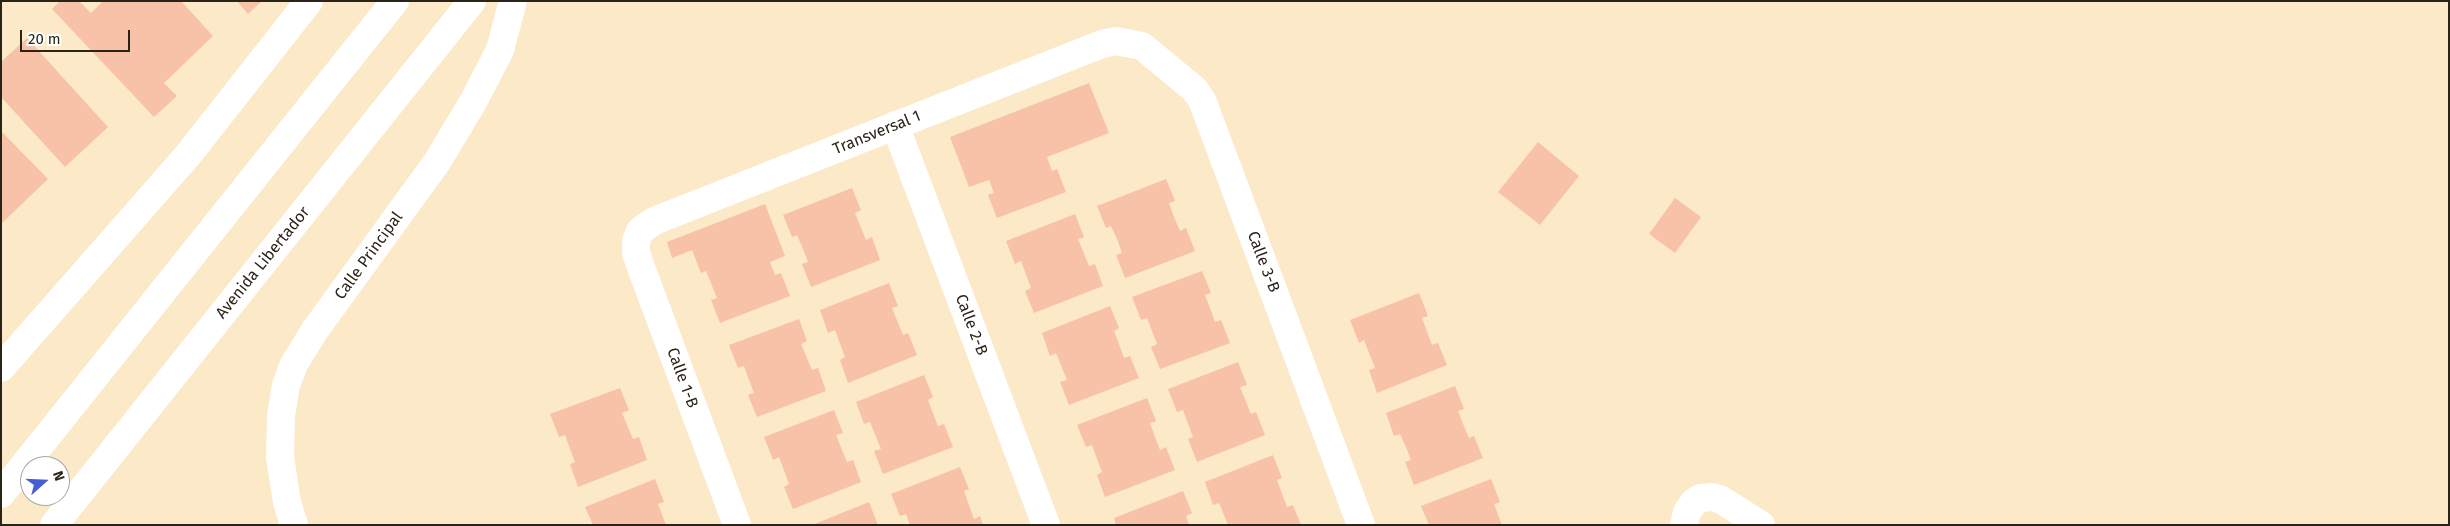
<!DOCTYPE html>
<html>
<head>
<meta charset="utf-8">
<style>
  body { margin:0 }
  #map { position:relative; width:2450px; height:526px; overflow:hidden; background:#fbe9c8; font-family:"Fira Sans",sans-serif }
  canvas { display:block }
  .frame { position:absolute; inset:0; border:2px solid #2a2418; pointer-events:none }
  .north { position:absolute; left:20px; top:456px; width:50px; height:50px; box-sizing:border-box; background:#fff; border:1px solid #aaa7a3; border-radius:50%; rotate:70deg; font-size:14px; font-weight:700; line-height:20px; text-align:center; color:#2a2418 }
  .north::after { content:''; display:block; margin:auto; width:18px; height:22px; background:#4460d3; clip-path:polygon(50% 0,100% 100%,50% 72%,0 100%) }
  .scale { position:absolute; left:20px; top:30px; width:110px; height:22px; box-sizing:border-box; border:2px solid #2a2418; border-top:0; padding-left:6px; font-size:15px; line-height:18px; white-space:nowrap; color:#2a2418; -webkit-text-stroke:4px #fff; paint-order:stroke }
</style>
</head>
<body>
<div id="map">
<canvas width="2450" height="526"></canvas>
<div class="frame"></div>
<div class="north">N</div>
<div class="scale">20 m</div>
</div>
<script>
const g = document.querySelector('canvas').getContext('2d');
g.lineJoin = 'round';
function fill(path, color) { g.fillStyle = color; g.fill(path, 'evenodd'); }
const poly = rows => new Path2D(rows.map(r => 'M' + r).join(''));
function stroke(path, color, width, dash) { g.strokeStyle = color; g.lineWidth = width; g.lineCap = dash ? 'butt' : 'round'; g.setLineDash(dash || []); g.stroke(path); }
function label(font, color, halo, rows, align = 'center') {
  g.font = font + ' "Fira Sans",sans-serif'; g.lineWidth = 4; g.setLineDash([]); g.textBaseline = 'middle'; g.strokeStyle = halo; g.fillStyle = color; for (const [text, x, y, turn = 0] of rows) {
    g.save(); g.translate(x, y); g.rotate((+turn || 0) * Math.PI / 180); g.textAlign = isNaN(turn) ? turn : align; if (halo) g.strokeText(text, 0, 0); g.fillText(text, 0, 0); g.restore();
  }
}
fill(poly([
  [60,1,79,1,91,13,103,1,181,1,213,36,164,83,177,96,154,117,52,9],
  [237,1,262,1,248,14],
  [27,38,108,127,65,167,1,97,1,62],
  [1089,83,1109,133,1047,157,1052,171,1057,169,1066,192,997,218,988,195,994,193,989,180,969,187,950,137],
  [1,131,48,179,1,224],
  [1538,142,1579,176,1540,225,1498,192],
  [1166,179,1175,201,1169,203,1174,217,1180,231,1186,228,1195,251,1125,278,1116,255,1122,253,1117,239,1111,226,1106,228,1097,206],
  [852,188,861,210,855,213,866,240,872,237,880,260,811,287,802,264,808,262,803,249,797,235,792,237,783,215],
  [1675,198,1701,217,1675,253,1649,234],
  [765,204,785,256,770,262,775,275,781,273,790,296,720,323,711,300,717,298,706,271,701,273,692,250,672,258,667,242],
  [1075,214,1084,237,1078,239,1089,266,1095,264,1103,286,1034,313,1025,291,1031,288,1021,261,1015,264,1006,241],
  [1202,271,1211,293,1205,295,1210,308,1215,322,1221,320,1230,343,1160,369,1151,347,1157,344,1147,318,1141,320,1132,297],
  [889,283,898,306,892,308,903,335,908,333,917,355,848,383,840,360,845,357,835,330,828,333,820,310],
  [1419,293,1428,316,1422,318,1432,345,1438,343,1447,365,1377,393,1369,370,1375,368,1364,340,1359,343,1350,320],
  [1110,306,1119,328,1114,331,1119,344,1124,358,1130,356,1139,378,1069,405,1060,382,1067,380,1056,353,1050,356,1042,333],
  [799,319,807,341,801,344,812,370,818,368,826,391,757,417,748,395,754,393,749,380,744,366,738,368,729,345],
  [1238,362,1247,385,1240,387,1251,414,1256,412,1265,435,1197,462,1188,439,1193,437,1183,410,1177,412,1168,389],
  [924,375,933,397,928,400,938,426,944,424,953,447,883,474,874,451,881,449,870,422,864,424,856,402],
  [1455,386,1464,409,1458,411,1463,424,1469,438,1474,436,1483,458,1414,485,1405,462,1411,460,1406,447,1400,434,1394,436,1386,413],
  [620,388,629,410,622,413,633,439,639,437,647,460,578,487,570,464,575,462,570,449,565,435,559,437,550,414],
  [1147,398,1156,421,1150,423,1155,437,1160,450,1166,447,1175,470,1105,497,1097,475,1102,472,1097,459,1092,445,1086,447,1077,425],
  [834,410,843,433,836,435,847,462,853,460,861,482,793,509,784,487,789,484,779,457,773,460,764,437],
  [1273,455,1282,478,1277,480,1287,507,1293,505,1301,525,1228,525,1219,503,1213,505,1205,482],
  [960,467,969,489,964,491,974,519,980,516,983,525,910,525,906,514,900,516,891,494],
  [655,479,664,502,658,504,666,525,593,525,585,507],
  [1491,479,1500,502,1494,504,1502,525,1429,525,1421,506],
  [1183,491,1192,513,1186,516,1189,525,1116,525,1114,518],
  [869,502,878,525,812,525]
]), '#f7c2a7');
stroke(poly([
  [895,125,1046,525],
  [1,368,188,155,309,1],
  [294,525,287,502,280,457,281,416,286,385,294,364,315,330,437,162,473,102,500,50,513,1],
  [737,525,642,270,636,253,636,241,640,231,654,221,1102,44,1116,41,1142,46,1194,89,1202,100,1361,525],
  [1684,525,1687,512,1694,502,1701,498,1712,497,1720,499,1761,525]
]), '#fff', 28);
stroke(poly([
  [1,494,395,1],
  [54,525,472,1]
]), '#fff', 28);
label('16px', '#2a2418', '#fff', [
  ["Transversal 1",877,133,-22],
  ["Calle Principal",369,256,-54],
  ["Calle 3-B",1263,262,69],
  ["Avenida Libertador",263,263,-51],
  ["Calle 2-B",971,325,69],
  ["Calle 1-B",682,378,70]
]);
</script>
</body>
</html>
